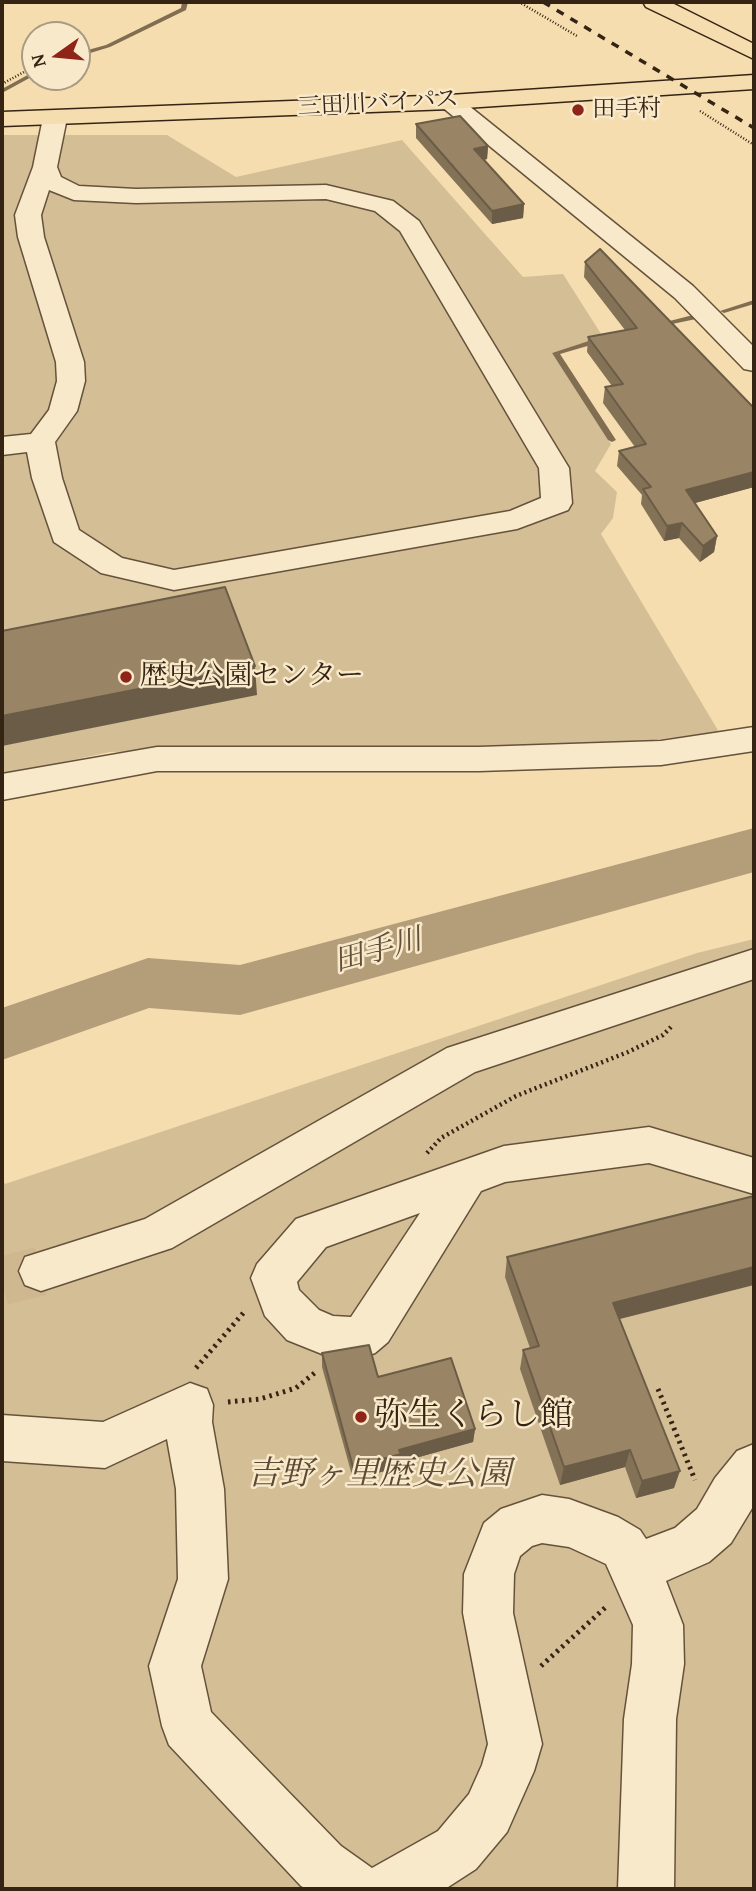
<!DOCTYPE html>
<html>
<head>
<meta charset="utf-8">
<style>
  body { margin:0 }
  #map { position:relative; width:756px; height:1891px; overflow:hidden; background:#f5ddaf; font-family:"Gentium Book Plus",serif }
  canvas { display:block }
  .frame { position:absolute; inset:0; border:4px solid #352414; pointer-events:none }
  .north { position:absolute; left:21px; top:21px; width:70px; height:70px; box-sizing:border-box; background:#f8e9cb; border:2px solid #aa9a82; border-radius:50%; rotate:255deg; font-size:19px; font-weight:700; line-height:28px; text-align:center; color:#352414 }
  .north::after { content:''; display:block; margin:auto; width:24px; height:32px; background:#8f2418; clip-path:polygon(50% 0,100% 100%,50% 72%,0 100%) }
</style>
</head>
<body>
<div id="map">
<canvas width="756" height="1891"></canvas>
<div class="frame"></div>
<div class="north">N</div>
</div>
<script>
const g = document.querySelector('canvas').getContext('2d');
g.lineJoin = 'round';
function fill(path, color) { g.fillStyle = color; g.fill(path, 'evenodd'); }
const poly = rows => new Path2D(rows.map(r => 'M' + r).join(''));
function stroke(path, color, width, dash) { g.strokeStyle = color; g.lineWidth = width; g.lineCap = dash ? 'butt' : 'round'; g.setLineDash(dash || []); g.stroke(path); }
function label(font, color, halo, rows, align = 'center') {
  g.font = font + ' "Gentium Book Plus","Noto Serif JP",serif'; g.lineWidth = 5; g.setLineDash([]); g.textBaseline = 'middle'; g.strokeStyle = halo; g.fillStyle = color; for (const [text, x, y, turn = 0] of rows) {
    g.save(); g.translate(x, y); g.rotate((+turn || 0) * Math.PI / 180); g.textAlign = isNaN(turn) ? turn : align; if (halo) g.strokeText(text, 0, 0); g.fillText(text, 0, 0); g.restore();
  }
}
fill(poly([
  [2,135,167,135,236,177,402,140,523,277,563,274,603,337,552,353,611,444,595,471,617,492,613,518,601,534,719,732,621,744,110,752,2,775],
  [754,939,754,1889,2,1889,2,1176,5,1184,697,953]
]), '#d4be95');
fill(poly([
  [182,2,188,2,186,10,110,47,77,57,77,53,106,45,181,8,182,2],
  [35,71,35,75,2,93,2,89,35,71],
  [754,300,754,304,724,313,720,311,754,300],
  [693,315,696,315,696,319,658,327,654,325,693,315],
  [598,338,601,338,601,342,560,354,616,440,612,442,608,440,552,353,598,338]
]), '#816d51');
fill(poly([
  [754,828,754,872,240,1015,149,1008,2,1060,2,1008,148,958,240,965,754,828]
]), '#b49e7a');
stroke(poly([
  [2,1281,41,1271]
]), '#cfb890', 49, [49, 24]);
const minor = poly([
  [450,95,458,97,693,286,754,347,754,371,744,369,675,298,442,107,438,102,442,97,450,95],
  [55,111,63,113,67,118,57,167,61,177,79,186,136,189,326,185,393,201,419,221,569,468,572,503,568,510,517,529,174,590,101,573,54,542,32,478,27,452,2,455,2,437,31,434,49,410,57,381,56,362,18,237,15,215,33,167,43,118,47,113,55,111],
  [49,190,74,200,136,203,326,199,375,211,400,231,539,468,541,498,510,511,174,570,122,558,79,530,62,478,55,442,77,411,85,381,84,362,44,237,41,215,49,190],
  [754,727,754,751,661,765,479,771,157,771,2,800,2,774,157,747,479,747,661,741,754,727],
  [754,949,754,979,475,1072,172,1248,41,1291,25,1285,19,1271,25,1257,145,1219,447,1048,754,949],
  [649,1127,754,1158,754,1194,649,1163,505,1182,481,1191,388,1342,375,1353,359,1359,332,1358,287,1340,265,1316,251,1278,257,1264,296,1219,504,1146,649,1127],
  [420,1213,351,1317,333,1316,319,1310,299,1290,297,1282,326,1247,420,1213],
  [190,1383,207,1389,213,1405,212,1422,224,1489,228,1579,201,1666,211,1712,341,1846,372,1868,438,1831,469,1794,482,1765,488,1744,463,1613,464,1574,484,1523,501,1509,542,1495,569,1499,618,1517,640,1530,646,1539,675,1528,697,1509,715,1478,737,1451,754,1444,754,1505,731,1543,709,1562,666,1581,683,1625,684,1664,676,1719,674,1889,618,1889,624,1719,632,1664,633,1625,606,1564,569,1547,542,1543,532,1546,520,1556,514,1574,513,1613,542,1744,534,1771,507,1832,476,1869,445,1889,307,1889,301,1886,169,1745,162,1726,149,1666,178,1579,176,1489,167,1439,105,1468,2,1461,2,1415,103,1422,190,1383]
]);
const highway = poly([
  [643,2,670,2,754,44,754,59,646,7,643,2],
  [754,75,754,89,450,109,2,126,2,112,450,95,754,75]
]);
stroke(minor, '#65523b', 3);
stroke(highway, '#352414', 3);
stroke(poly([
  [519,2,577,36],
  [2,84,35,66],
  [700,111,754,145]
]), '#352414', 2.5, [1, 2]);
stroke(poly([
  [427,1153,441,1138,516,1096,628,1052,663,1035,672,1026]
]), '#352414', 4.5, [2, 3.5]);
stroke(poly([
  [196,1368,245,1311],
  [658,1389,695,1480],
  [228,1402,260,1399,296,1388,317,1371],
  [541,1666,607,1606]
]), '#352414', 5, [2.5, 4.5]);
fill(minor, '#f8e9cb');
fill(highway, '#f5ddaf');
stroke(poly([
  [543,2,754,128]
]), '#352414', 3.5, [8, 8]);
fill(poly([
  [416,124,488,146,487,159,484,160,524,204,523,218,492,224,416,138],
  [585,262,752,406,754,405,754,487,695,503,717,536,714,552,700,562,679,538,664,541,641,504,642,495,617,466,619,451,635,447,603,403,605,387,612,386,587,352,588,337,625,330,584,277],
  [507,1257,619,1320,674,1488,636,1498,625,1467,560,1485,520,1369,523,1350,530,1348,505,1277],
  [322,1353,378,1377,475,1429,473,1442,401,1462,401,1467,353,1479,322,1367]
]), '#847257');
fill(poly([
  [488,146,487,159,473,162,474,149],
  [524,204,523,218,492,224,492,211],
  [754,472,754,487,684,506,686,490],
  [682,523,679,538,664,541,667,526],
  [717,536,714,552,700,562,703,546],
  [255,666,257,695,2,746,2,716],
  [754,1267,754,1285,608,1322,613,1303],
  [475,1429,473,1442,401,1462,401,1467,353,1479,353,1467,399,1450],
  [630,1450,625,1467,560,1485,564,1467],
  [680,1471,674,1488,636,1498,642,1481]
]), '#6b5c47');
const building = poly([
  [460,116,488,146,474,149,524,204,492,211,416,124,460,116],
  [600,249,752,406,754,405,754,472,686,490,717,536,703,546,682,523,667,526,643,489,651,487,619,451,646,444,605,387,623,384,588,337,637,328,585,262,600,249],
  [225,587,255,666,2,716,2,631,225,587],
  [754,1196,754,1267,613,1303,680,1471,642,1481,630,1450,564,1467,523,1350,539,1346,507,1257,754,1196],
  [369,1345,378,1377,451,1358,475,1429,399,1450,401,1454,353,1467,322,1353,369,1345]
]);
fill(building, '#998465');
stroke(building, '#6b5c47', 2);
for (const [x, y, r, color] of [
  [578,110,7,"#8f2418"],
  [126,677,7,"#8f2418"],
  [361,1417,7,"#8f2418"]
]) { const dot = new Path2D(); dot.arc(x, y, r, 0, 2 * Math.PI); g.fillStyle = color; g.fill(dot); stroke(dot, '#f8e9cb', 2.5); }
label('23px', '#352414', '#f8e9cb', [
  ["三田川バイパス",378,104,-3]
]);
label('23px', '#352414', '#f8e9cb', [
  ["田手村",592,110]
], 'left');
label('28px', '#352414', '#f8e9cb', [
  ["歴史公園センター",140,677]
], 'left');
label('italic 30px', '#614f38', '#f8e9cb', [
  ["田手川",378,952,-15]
]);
label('33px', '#352414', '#f8e9cb', [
  ["弥生くらし館",375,1417]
], 'left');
label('italic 33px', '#5d4a34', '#f8e9cb', [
  ["吉野ヶ里歴史公園",379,1476]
]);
</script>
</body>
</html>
